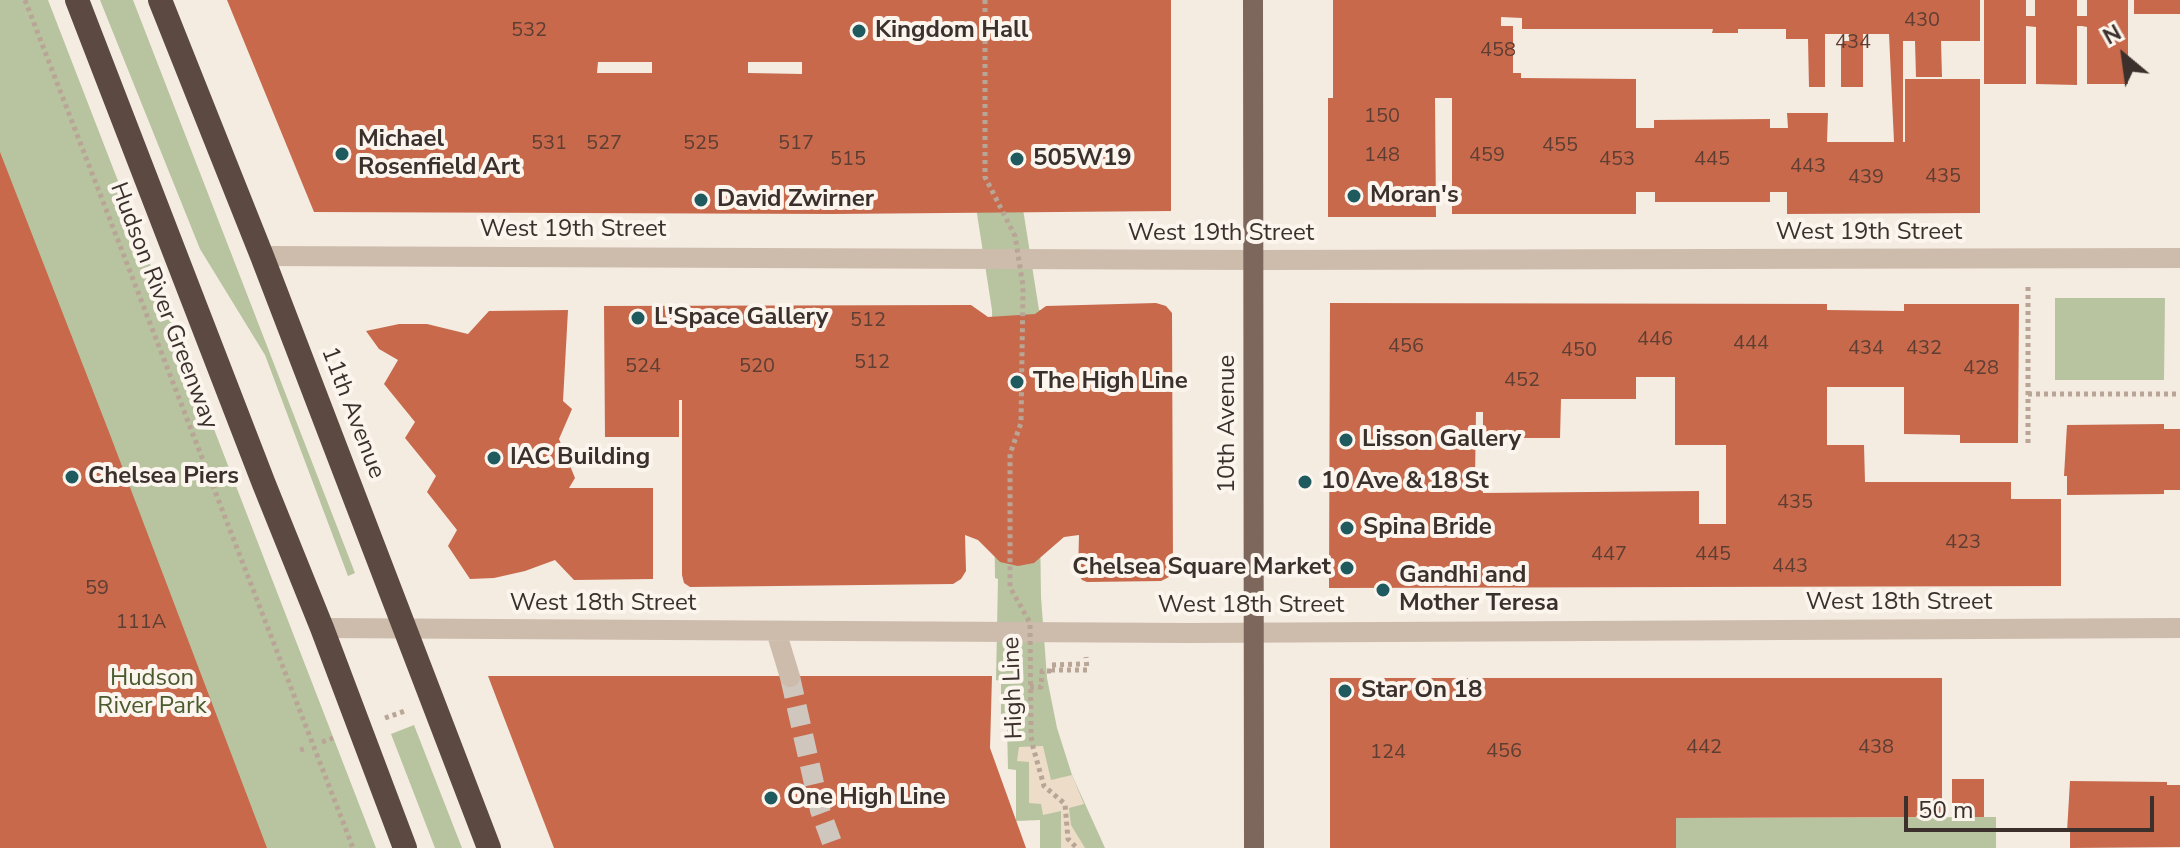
<!DOCTYPE html>
<html>
<head>
<meta charset="utf-8">
<style>
  body { margin:0 }
  #map { position:relative; width:2180px; height:848px; overflow:hidden; background:#f4ebe1; font-family:"Nunito Sans",sans-serif }
  canvas { display:block }
  .north { position:absolute; left:2084px; top:16px; width:80px; height:80px; -webkit-text-stroke:6px #fbf5ee; paint-order:stroke; rotate:331deg; font-size:22px; font-weight:700; line-height:32px; text-align:center; color:#3b302b }
  .north::after { content:''; display:block; margin:auto; width:28px; height:36px; background:#3b302b; clip-path:polygon(50% 0,100% 100%,50% 72%,0 100%) }
  .scale { position:absolute; left:1904px; top:796px; width:250px; height:36px; box-sizing:border-box; border:4px solid #3b302b; border-top:0; padding-left:10px; font-size:24px; line-height:28px; white-space:nowrap; color:#3b302b; -webkit-text-stroke:6px #fbf5ee; paint-order:stroke }
</style>
</head>
<body>
<div id="map">
<canvas width="2180" height="848"></canvas>
<div class="north">N</div>
<div class="scale">50 m</div>
</div>
<script>
const g = document.querySelector('canvas').getContext('2d');
g.lineJoin = 'round';
function fill(path, color) { g.fillStyle = color; g.fill(path, 'evenodd'); }
const poly = rows => new Path2D(rows.map(r => 'M' + r).join(''));
function stroke(path, color, width, dash) { g.strokeStyle = color; g.lineWidth = width; g.lineCap = dash ? 'butt' : 'round'; g.setLineDash(dash || []); g.stroke(path); }
function label(font, color, halo, rows, align = 'center') {
  g.font = font + ' "Nunito Sans",sans-serif'; g.lineWidth = 8; g.setLineDash([]); g.textBaseline = 'middle'; g.strokeStyle = halo; g.fillStyle = color; for (const [text, x, y, turn = 0] of rows) {
    g.save(); g.translate(x, y); g.rotate((+turn || 0) * Math.PI / 180); g.textAlign = isNaN(turn) ? turn : align; if (halo) g.strokeText(text, 0, 0); g.fillText(text, 0, 0); g.restore();
  }
}
fill(poly([
  [0,0,48,0,376,848,0,848],
  [100,0,133,0,355,573,348,576,265,355,200,249],
  [973,188,1023,209,1039,310,1042,310,1039,454,1041,597,1047,678,1057,728,1072,775,1105,848,1040,848,1040,820,1016,821,1016,770,1008,769,1007,724,1001,724,1001,681,996,680,998,579,995,578,992,310],
  [2055,298,2165,298,2164,380,2055,380],
  [414,725,462,848,435,848,391,734],
  [1996,817,1996,848,1676,848,1676,818]
]), '#b8c4a0');
fill(poly([
  [1043,746,1051,780,1072,775,1084,804,1069,808,1071,825,1085,848,1061,848,1061,811,1043,815,1041,804,1029,803,1029,762,1017,761,1019,747]
]), '#ecdcc8');
fill(poly([
  [227,0,1171,0,1171,211,833,214,314,212],
  [598,62,652,62,652,73,597,73],
  [748,62,802,62,802,74,748,73],
  [1333,0,1980,0,1980,41,1941,41,1942,77,1916,77,1915,41,1903,41,1903,142,1905,142,1905,79,1980,79,1980,213,1787,214,1787,192,1770,192,1770,202,1655,202,1655,192,1636,192,1636,214,1452,214,1452,98,1435,98,1436,217,1328,217,1328,98,1333,98],
  [1501,17,1522,18,1522,29,1713,29,1712,33,1738,33,1738,29,1786,29,1786,39,1808,39,1809,87,1825,87,1825,34,1849,34,1849,41,1844,41,1841,45,1841,87,1863,87,1863,34,1889,34,1894,142,1827,142,1828,113,1787,113,1788,128,1770,128,1770,119,1654,120,1654,128,1636,128,1636,79,1521,78,1521,73,1513,73,1513,26,1501,26],
  [1984,0,2026,0,2026,16,2035,16,2035,0,2077,0,2077,16,2087,16,2087,0,2128,0,2128,84,2087,84,2087,27,2082,26,2077,26,2077,85,2036,84,2036,27,2026,26,2026,84,1984,84],
  [2134,0,2180,0,2180,14,2134,14],
  [0,152,109,432,267,848,0,848],
  [1156,303,1166,306,1172,313,1173,569,1169,577,1161,581,1087,582,1082,580,1078,574,1079,535,1064,537,1034,563,1018,566,1000,562,978,540,965,535,966,571,961,579,953,584,690,587,684,583,682,575,682,400,679,400,679,437,605,437,604,306,971,305,988,317,1035,314,1046,306],
  [1330,303,1827,304,1827,310,1904,311,1904,304,2019,304,2018,443,1960,443,1960,435,1904,434,1904,387,1827,387,1827,445,1864,445,1865,482,2011,482,2011,499,2061,499,2061,586,1329,588],
  [1636,377,1675,377,1675,445,1726,445,1726,524,1699,524,1699,491,1483,493,1483,479,1475,479,1476,412,1483,412,1483,438,1560,438,1561,399,1636,399],
  [568,310,563,401,572,409,559,439,575,478,569,488,653,488,653,579,574,580,555,560,525,571,494,578,470,579,448,546,457,530,427,492,436,476,405,438,415,422,384,384,398,360,379,349,366,331,399,324,427,324,468,334,489,311],
  [2164,424,2164,429,2180,429,2180,490,2164,490,2164,494,2067,495,2067,476,2064,476,2067,425],
  [488,676,992,676,990,748,1026,848,554,848],
  [1330,678,1942,678,1942,817,1676,818,1676,848,1330,848],
  [1952,779,1984,779,1984,817,1952,817],
  [2070,781,2167,782,2167,785,2180,785,2180,847,2070,848,2070,832,2067,832]
]), '#c8694b');
stroke(poly([
  [790,677,820,810,834,848]
]), '#cfc6bd', 20, [20, 10]);
stroke(poly([
  [25,0,353,848],
  [2028,394,2180,394],
  [2028,443,2028,284],
  [1080,664,1052,665,1052,670,1087,670,1086,657],
  [1030,687,1041,687,1042,671,1053,671],
  [385,718,405,711],
  [322,742,333,738],
  [300,750,307,748]
]), '#b9a596', 5, [4, 4]);
stroke(poly([
  [262,256,1254,260,2180,258],
  [322,628,1189,633,2180,628],
  [776,631,790,677]
]), '#cdbbac', 20);
stroke(poly([
  [1253,0,1254,848]
]), '#7d675c', 20);
stroke(poly([
  [77,0,264,484,322,628,405,848],
  [160,0,262,256,489,848]
]), '#5c4a42', 24);
stroke(poly([
  [985,0,985,177,1015,236,1023,286,1021,423,1010,454,1010,587,1030,623,1031,736,1033,747,1044,786,1065,804,1068,839,1077,848]
]), '#b9a596', 5, [4, 4]);
for (const [x, y, r, color] of [
  [859,31,8,"#1f5a5e"],
  [342,154,8,"#1f5a5e"],
  [1017,159,8,"#1f5a5e"],
  [1354,196,8,"#1f5a5e"],
  [701,200,8,"#1f5a5e"],
  [638,318,8,"#1f5a5e"],
  [1017,382,8,"#1f5a5e"],
  [1346,440,8,"#1f5a5e"],
  [494,458,8,"#1f5a5e"],
  [72,477,8,"#1f5a5e"],
  [1305,482,8,"#1f5a5e"],
  [1347,528,8,"#1f5a5e"],
  [1347,568,8,"#1f5a5e"],
  [1383,590,8,"#1f5a5e"],
  [1345,691,8,"#1f5a5e"],
  [771,798,8,"#1f5a5e"]
]) { const dot = new Path2D(); dot.arc(x, y, r, 0, 2 * Math.PI); g.fillStyle = color; g.fill(dot); stroke(dot, '#fbf5ee', 3); }
label('20px', '#5e3e33', null, [
  ["430",1922,21],
  ["532",529,31],
  ["434",1853,43],
  ["458",1498,51],
  ["150",1382,117],
  ["531",549,144],
  ["527",604,144],
  ["525",701,144],
  ["517",796,144],
  ["455",1560,146],
  ["148",1382,156],
  ["459",1487,156],
  ["515",848,160],
  ["453",1617,160],
  ["445",1712,160],
  ["443",1808,167],
  ["435",1943,177],
  ["439",1866,178],
  ["512",868,321],
  ["446",1655,340],
  ["444",1751,344],
  ["456",1406,347],
  ["434",1866,349],
  ["432",1924,349],
  ["450",1579,351],
  ["512",872,363],
  ["524",643,367],
  ["520",757,367],
  ["428",1981,369],
  ["452",1522,381],
  ["435",1795,503],
  ["423",1963,543],
  ["447",1609,555],
  ["445",1713,555],
  ["443",1790,567],
  ["59",97,589],
  ["111A",141,623],
  ["442",1704,748],
  ["438",1876,748],
  ["456",1504,752],
  ["124",1388,753]
]);
label('bold 24px', '#3b302b', '#fbf5ee', [
  ["Kingdom Hall",875,31],
  ["Michael",358,140],
  ["Rosenfield Art",358,168],
  ["505W19",1033,159],
  ["Moran's",1370,196],
  ["David Zwirner",717,200],
  ["L'Space Gallery",654,318],
  ["The High Line",1033,382],
  ["Lisson Gallery",1362,440],
  ["IAC Building",510,458],
  ["Chelsea Piers",88,477],
  ["10 Ave & 18 St",1321,482],
  ["Spina Bride",1363,528],
  ["Chelsea Square Market",1331,568,"right"],
  ["Gandhi and",1399,576],
  ["Mother Teresa",1399,604],
  ["Star On 18",1361,691],
  ["One High Line",787,798]
], 'left');
label('24px', '#3b302b', '#fbf5ee', [
  ["West 19th Street",573,230],
  ["West 19th Street",1869,233],
  ["West 19th Street",1221,234],
  ["Hudson River Greenway",163,306,69],
  ["11th Avenue",352,413,69],
  ["10th Avenue",1228,424,-90],
  ["West 18th Street",1899,603],
  ["West 18th Street",603,604],
  ["West 18th Street",1251,606],
  ["High Line",1014,688,-92]
]);
label('24px', '#4a5a2e', '#fbf5ee', [
  ["Hudson",152,679],
  ["River Park",152,707]
]);
</script>
</body>
</html>
